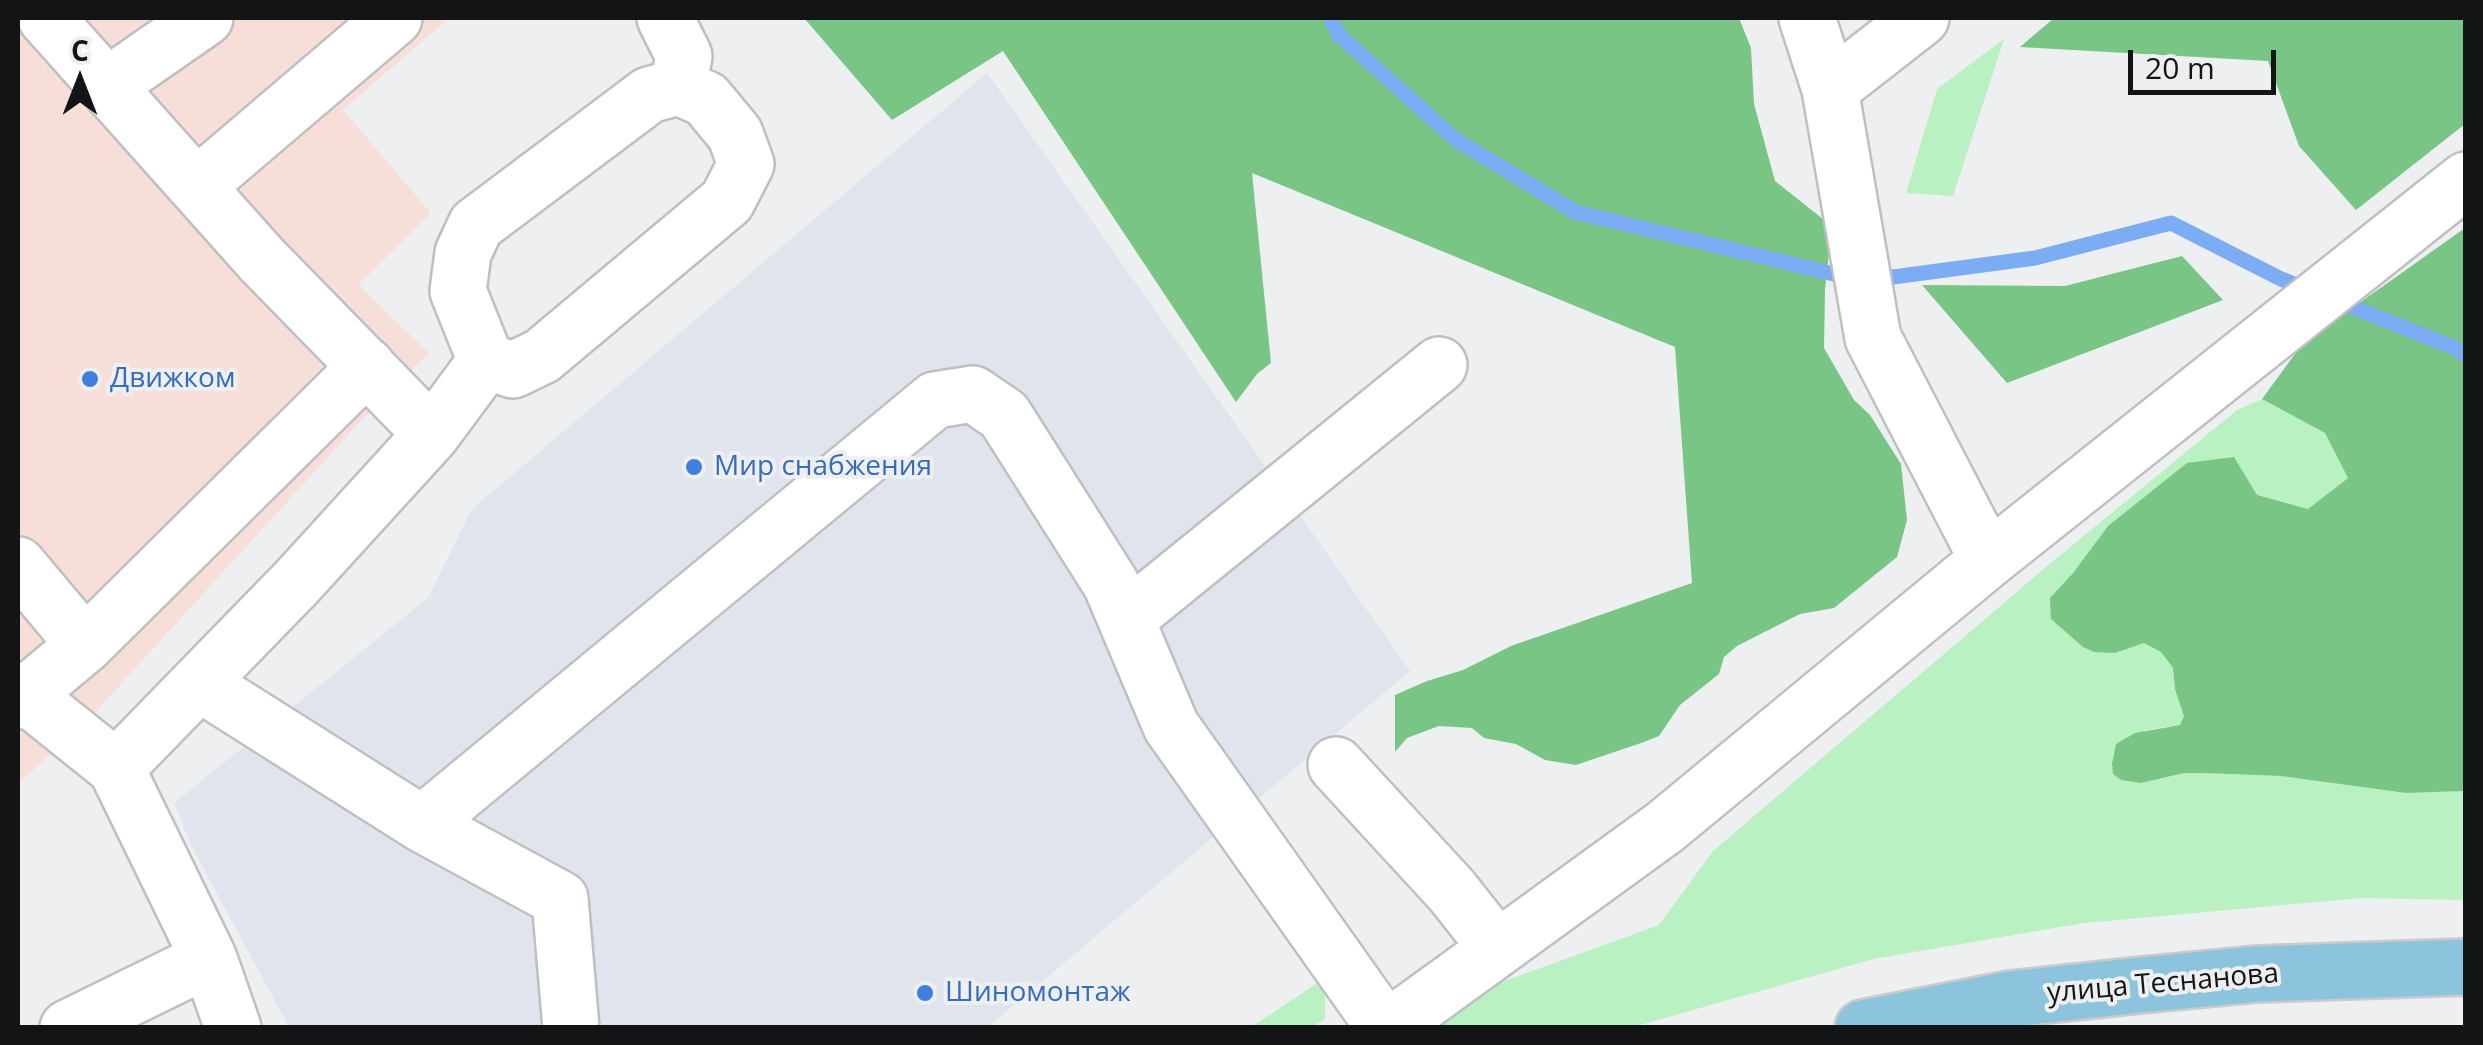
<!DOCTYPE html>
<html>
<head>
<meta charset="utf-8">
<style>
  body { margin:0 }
  #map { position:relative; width:2483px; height:1045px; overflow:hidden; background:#edeff1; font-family:"Open Sans",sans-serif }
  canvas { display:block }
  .frame { position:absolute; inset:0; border:20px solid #131415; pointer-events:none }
  .north { position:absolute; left:30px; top:30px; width:100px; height:100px; -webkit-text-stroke:8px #edeff1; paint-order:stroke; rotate:0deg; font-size:28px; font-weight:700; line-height:40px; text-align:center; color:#131415 }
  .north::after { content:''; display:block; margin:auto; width:35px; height:45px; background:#131415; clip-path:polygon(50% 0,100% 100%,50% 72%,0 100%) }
  .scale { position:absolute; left:2128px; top:50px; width:148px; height:45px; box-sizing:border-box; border:5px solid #131415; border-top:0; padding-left:12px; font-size:30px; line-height:35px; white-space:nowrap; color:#131415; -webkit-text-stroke:8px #edeff1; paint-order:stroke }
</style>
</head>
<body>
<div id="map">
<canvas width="2483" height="1045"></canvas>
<div class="frame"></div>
<div class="north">С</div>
<div class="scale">20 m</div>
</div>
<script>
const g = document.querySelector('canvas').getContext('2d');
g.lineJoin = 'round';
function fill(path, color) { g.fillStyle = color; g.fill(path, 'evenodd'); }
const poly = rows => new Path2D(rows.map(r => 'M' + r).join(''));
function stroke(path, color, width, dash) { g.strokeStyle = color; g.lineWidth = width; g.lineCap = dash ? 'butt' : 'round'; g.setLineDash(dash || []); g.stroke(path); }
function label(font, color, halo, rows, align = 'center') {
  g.font = font + ' "Open Sans",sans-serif'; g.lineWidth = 8; g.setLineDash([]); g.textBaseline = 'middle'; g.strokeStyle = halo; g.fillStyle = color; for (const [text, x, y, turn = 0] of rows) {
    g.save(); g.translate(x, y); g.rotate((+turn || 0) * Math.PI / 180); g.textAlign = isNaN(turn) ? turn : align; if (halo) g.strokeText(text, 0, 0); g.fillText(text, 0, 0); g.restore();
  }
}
fill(poly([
  [987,73,1410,671,988,1027,289,1027,192,847,174,803,428,598,472,509]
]), '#dfe4ed');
fill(poly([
  [18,18,449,18,343,110,431,213,358,285,429,353,371,410,89,719,18,784]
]), '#f8ded9');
fill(poly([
  [2004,39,1953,196,1906,193,1937,89],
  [2262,399,2325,433,2348,478,2308,509,2257,495,2108,526,2073,573,2050,598,2115,653,2144,643,2161,652,2173,668,2175,689,2185,716,2180,725,2146,730,2113,754,2113,774,2141,783,2184,773,2204,773,2281,776,2406,793,2465,791,2465,900,2362,898,2084,923,1873,959,1633,1027,1424,1028,1499,983,1659,925,1713,851,2046,567,2237,410],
  [1325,978,1325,1019,1311,1027,1250,1028]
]), '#baf1c2');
fill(poly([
  [804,18,1739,18,1751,48,1754,104,1775,181,1823,219,1831,235,1825,290,1824,348,1854,400,1870,415,1901,464,1907,520,1897,557,1834,608,1800,614,1737,646,1724,657,1719,674,1680,705,1659,736,1644,742,1576,765,1545,760,1516,744,1484,738,1472,728,1439,726,1407,738,1395,752,1395,695,1427,681,1463,670,1511,646,1692,583,1675,347,1252,173,1271,363,1257,374,1236,402,1003,51,892,120],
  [2054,18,2465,18,2465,124,2356,210,2299,146,2268,61,2020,47],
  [2465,228,2465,791,2406,793,2281,776,2204,773,2184,773,2141,783,2121,780,2113,774,2112,764,2116,744,2135,733,2180,725,2184,716,2175,689,2173,668,2161,652,2144,643,2115,653,2094,652,2083,647,2051,619,2050,598,2073,573,2108,526,2187,463,2234,457,2257,495,2308,509,2348,478,2325,433,2262,399,2303,343],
  [2182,256,2223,300,2007,383,1922,285,2065,286]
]), '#78c586');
stroke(poly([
  [1331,18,1338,34,1455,139,1575,212,1863,281,2035,258,2171,223,2279,278,2310,291],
  [2332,299,2455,348,2466,356]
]), '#7bacf4', 15);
const minor = poly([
  [46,18,262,260,432,434],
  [665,18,684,56,678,87],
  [1807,18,1830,89,1873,338,1988,560],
  [107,86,205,18],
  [1830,89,1921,18],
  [197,186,394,18],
  [18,565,85,645],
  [1126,619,1439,365],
  [199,683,422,824,560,899,571,1028],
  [25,695,116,768,209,959,233,1028],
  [18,701,85,645,367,366],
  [1336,765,1452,891,1497,948],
  [116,768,297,582,432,434,486,361,513,370,542,356,727,201,746,164,735,134,706,99,678,87,649,95,476,225,463,253,458,291,486,361],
  [422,824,935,400,973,394,1004,415,1111,584,1171,726,1385,1028],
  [68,1028,209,959],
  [1388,1028,1665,827,1988,560,2466,180]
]);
const major = poly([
  [1863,1028,2010,999,2141,985,2257,974,2466,967]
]);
stroke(minor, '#bdbfc1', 60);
stroke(major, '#cbcbcc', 60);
stroke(minor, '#fff', 55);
stroke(major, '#8cc3dd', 55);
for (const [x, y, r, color] of [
  [90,379,10,"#3f7fe0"],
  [694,467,10,"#3f7fe0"],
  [925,993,10,"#3f7fe0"]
]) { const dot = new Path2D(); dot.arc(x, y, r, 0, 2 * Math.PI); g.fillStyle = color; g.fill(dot); stroke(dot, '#edeff1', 4); }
label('28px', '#366cbe', '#edeff1', [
  ["Движком",110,379],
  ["Мир снабжения",714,467],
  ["Шиномонтаж",945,993]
], 'left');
label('28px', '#131415', '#edeff1', [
  ["улица Теснанова",2163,984,-5]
]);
</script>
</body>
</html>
